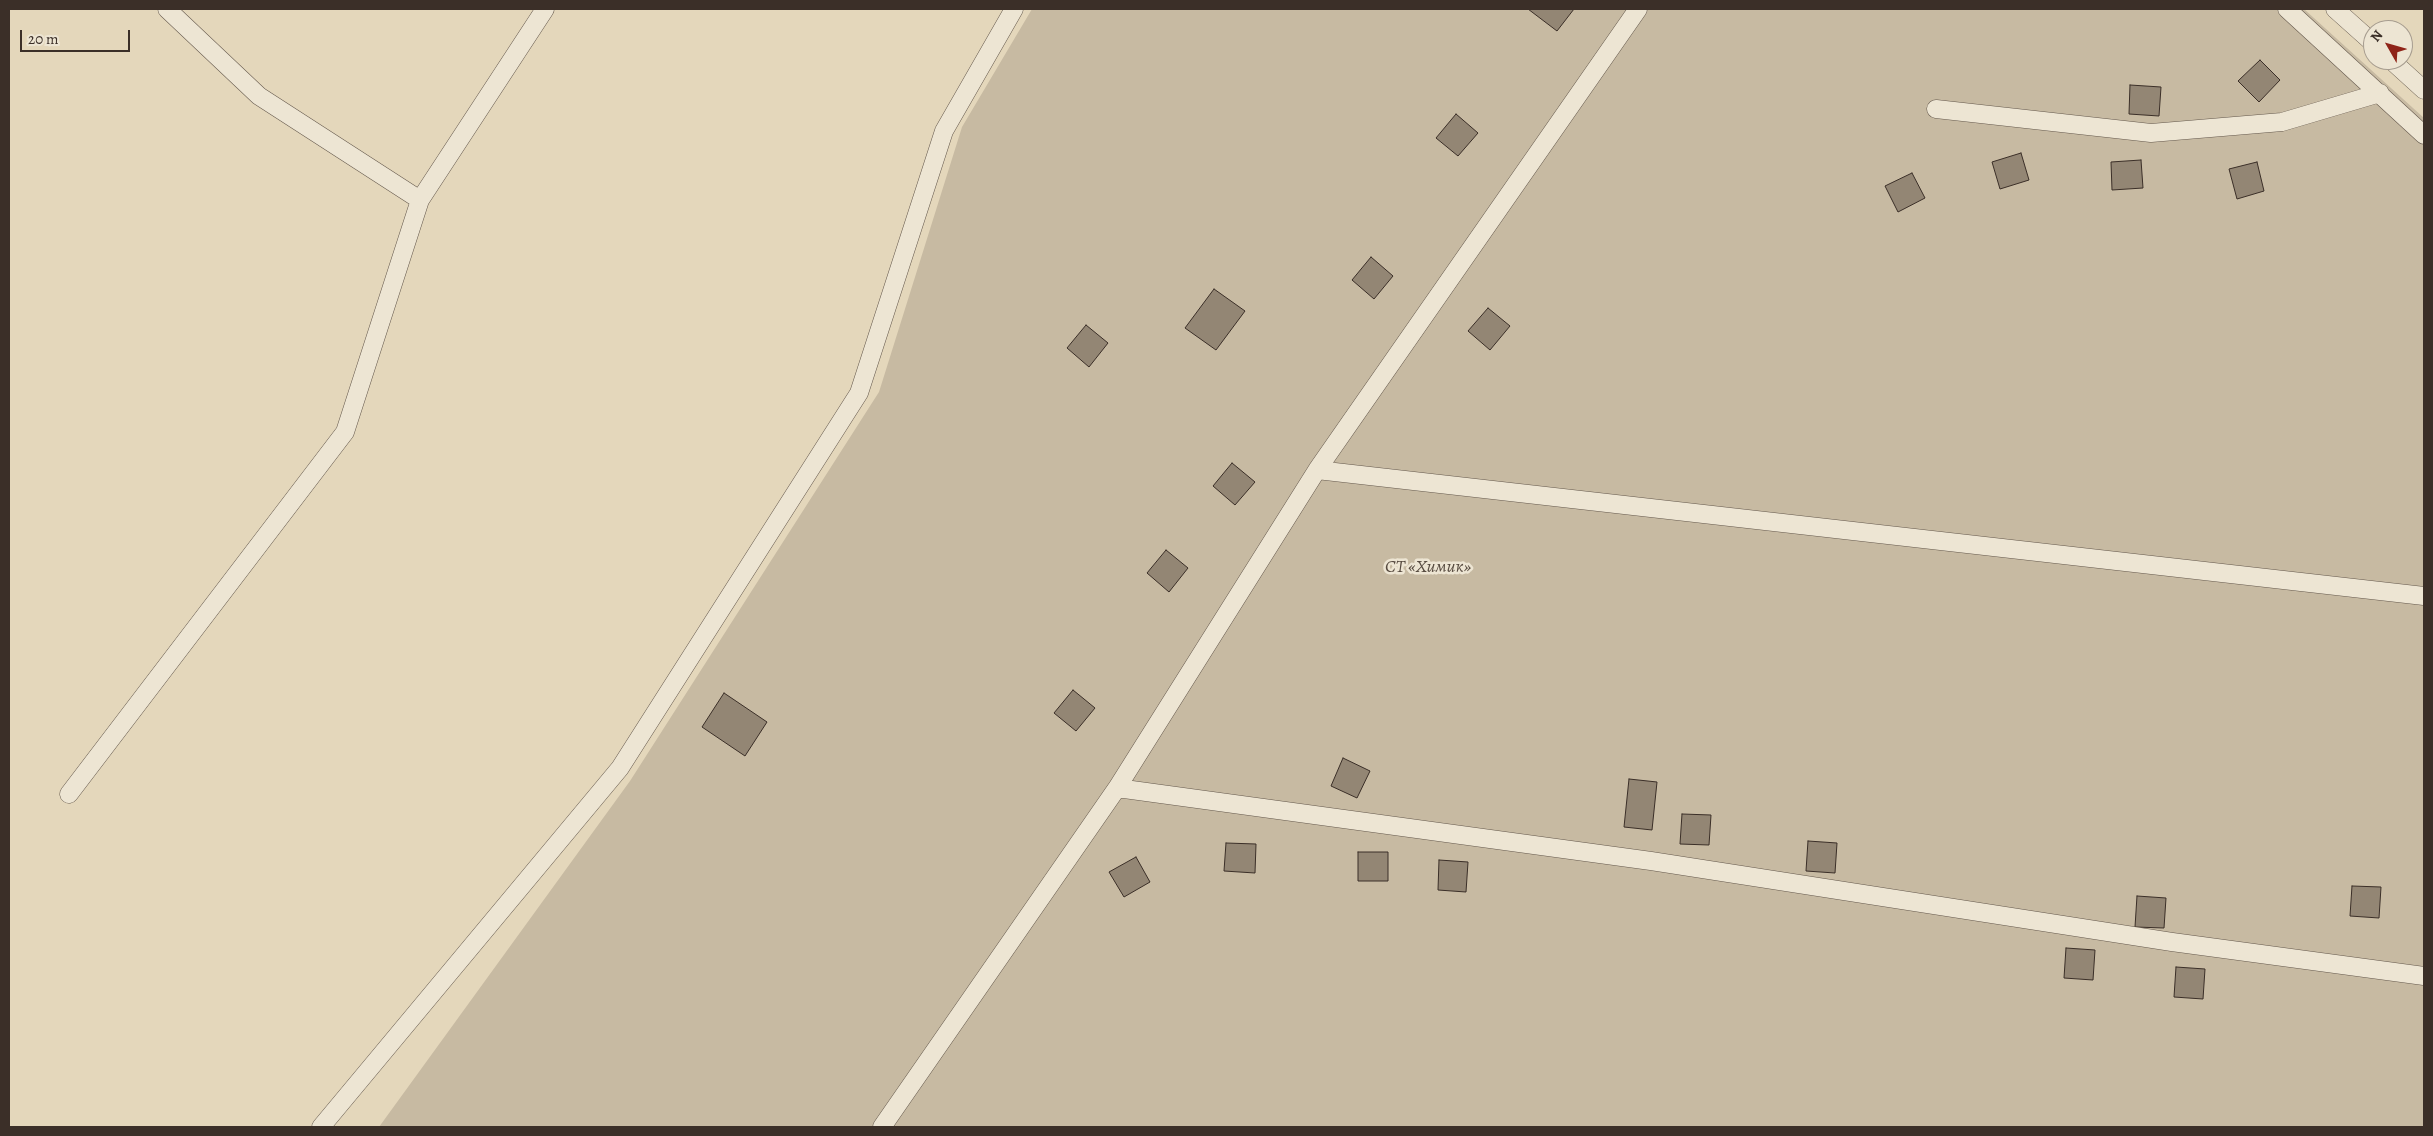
<!DOCTYPE html>
<html>
<head>
<meta charset="utf-8">
<style>
  body { margin:0 }
  #map { position:relative; width:2433px; height:1136px; overflow:hidden; background:#e4d7bb; font-family:Alegreya,serif }
  canvas { display:block }
  .frame { position:absolute; inset:0; border:10px solid #3b2f28; pointer-events:none }
  .north { position:absolute; left:2363px; top:20px; width:50px; height:50px; box-sizing:border-box; background:#ede5d3; border:1px solid #a69c8f; border-radius:50%; rotate:308deg; font-size:14px; font-weight:700; line-height:20px; text-align:center; color:#3b2f28 }
  .north::after { content:''; display:block; margin:auto; width:18px; height:22px; background:#8f2418; clip-path:polygon(50% 0,100% 100%,50% 72%,0 100%) }
  .scale { position:absolute; left:20px; top:30px; width:110px; height:22px; box-sizing:border-box; border:2px solid #3b2f28; border-top:0; padding-left:6px; font-size:15px; line-height:18px; white-space:nowrap; color:#3b2f28; -webkit-text-stroke:4px #ede5d3; paint-order:stroke }
</style>
</head>
<body>
<div id="map">
<canvas width="2433" height="1136"></canvas>
<div class="frame"></div>
<div class="north">N</div>
<div class="scale">20 m</div>
</div>
<script>
const g = document.querySelector('canvas').getContext('2d');
g.lineJoin = 'round';
function fill(path, color) { g.fillStyle = color; g.fill(path, 'evenodd'); }
const poly = rows => new Path2D(rows.map(r => 'M' + r).join(''));
function stroke(path, color, width, dash) { g.strokeStyle = color; g.lineWidth = width; g.lineCap = dash ? 'butt' : 'round'; g.setLineDash(dash || []); g.stroke(path); }
function label(font, color, halo, rows, align = 'center') {
  g.font = font + ' Alegreya,serif'; g.lineWidth = 5; g.setLineDash([]); g.textBaseline = 'middle'; g.strokeStyle = halo; g.fillStyle = color; for (const [text, x, y, turn = 0] of rows) {
    g.save(); g.translate(x, y); g.rotate((+turn || 0) * Math.PI / 180); g.textAlign = isNaN(turn) ? turn : align; if (halo) g.strokeText(text, 0, 0); g.fillText(text, 0, 0); g.restore();
  }
}
fill(poly([
  [1032,9,2304,9,2424,118,2424,1127,379,1127,630,781,879,392,962,127]
]), '#c7baa2');
const building = poly([
  [1528,9,1574,9,1557,31,1528,9],
  [2260,60,2280,80,2259,102,2238,81,2260,60],
  [2130,85,2161,87,2159,116,2129,114,2130,85],
  [1456,114,1478,133,1458,156,1436,138,1456,114],
  [2021,153,2029,180,2000,189,1992,162,2021,153],
  [2141,160,2143,188,2112,190,2111,162,2141,160],
  [2257,162,2264,191,2237,199,2229,169,2257,162],
  [1912,173,1925,198,1898,212,1885,186,1912,173],
  [1371,257,1393,276,1374,299,1352,280,1371,257],
  [1214,289,1245,311,1216,350,1185,328,1214,289],
  [1488,308,1510,326,1490,350,1468,331,1488,308],
  [1086,325,1108,343,1089,367,1067,348,1086,325],
  [1232,463,1255,482,1235,505,1213,486,1232,463],
  [1166,550,1188,568,1169,592,1147,573,1166,550],
  [1073,690,1095,708,1076,731,1054,713,1073,690],
  [724,693,767,722,745,756,702,727,724,693],
  [1343,758,1370,771,1357,798,1331,786,1343,758],
  [1629,779,1657,782,1652,830,1624,827,1629,779],
  [1682,814,1711,815,1709,845,1680,844,1682,814],
  [1808,841,1837,843,1835,873,1806,871,1808,841],
  [1226,843,1256,844,1255,873,1224,871,1226,843],
  [1358,852,1388,852,1388,881,1358,881,1358,852],
  [1136,857,1150,882,1124,897,1109,872,1136,857],
  [1439,860,1468,862,1466,892,1438,890,1439,860],
  [2352,886,2381,887,2379,918,2350,916,2352,886],
  [2137,896,2166,898,2164,928,2135,927,2137,896],
  [2066,948,2095,950,2093,980,2064,978,2066,948],
  [2176,967,2205,969,2203,999,2174,997,2176,967]
]);
fill(building, '#938674');
stroke(building, '#3b2f28', 1);
const lane = poly([
  [167,9,259,96,420,200,545,9],
  [2287,9,2424,135],
  [2335,9,2373,43],
  [2391,60,2424,90],
  [1936,109,2151,133,2282,122,2380,93],
  [1317,470,2424,596],
  [1117,788,1651,861,2172,942,2424,976],
  [69,794,345,432,420,200],
  [321,1127,620,768,859,393,944,131,1014,9],
  [882,1127,1117,788,1317,470,1638,9]
]);
stroke(lane, '#65594d', 19);
stroke(lane, '#ede5d3', 18);
label('italic 18px', '#574b40', '#ede5d3', [
  ["СТ «Химик»",1428,568]
]);
</script>
</body>
</html>
